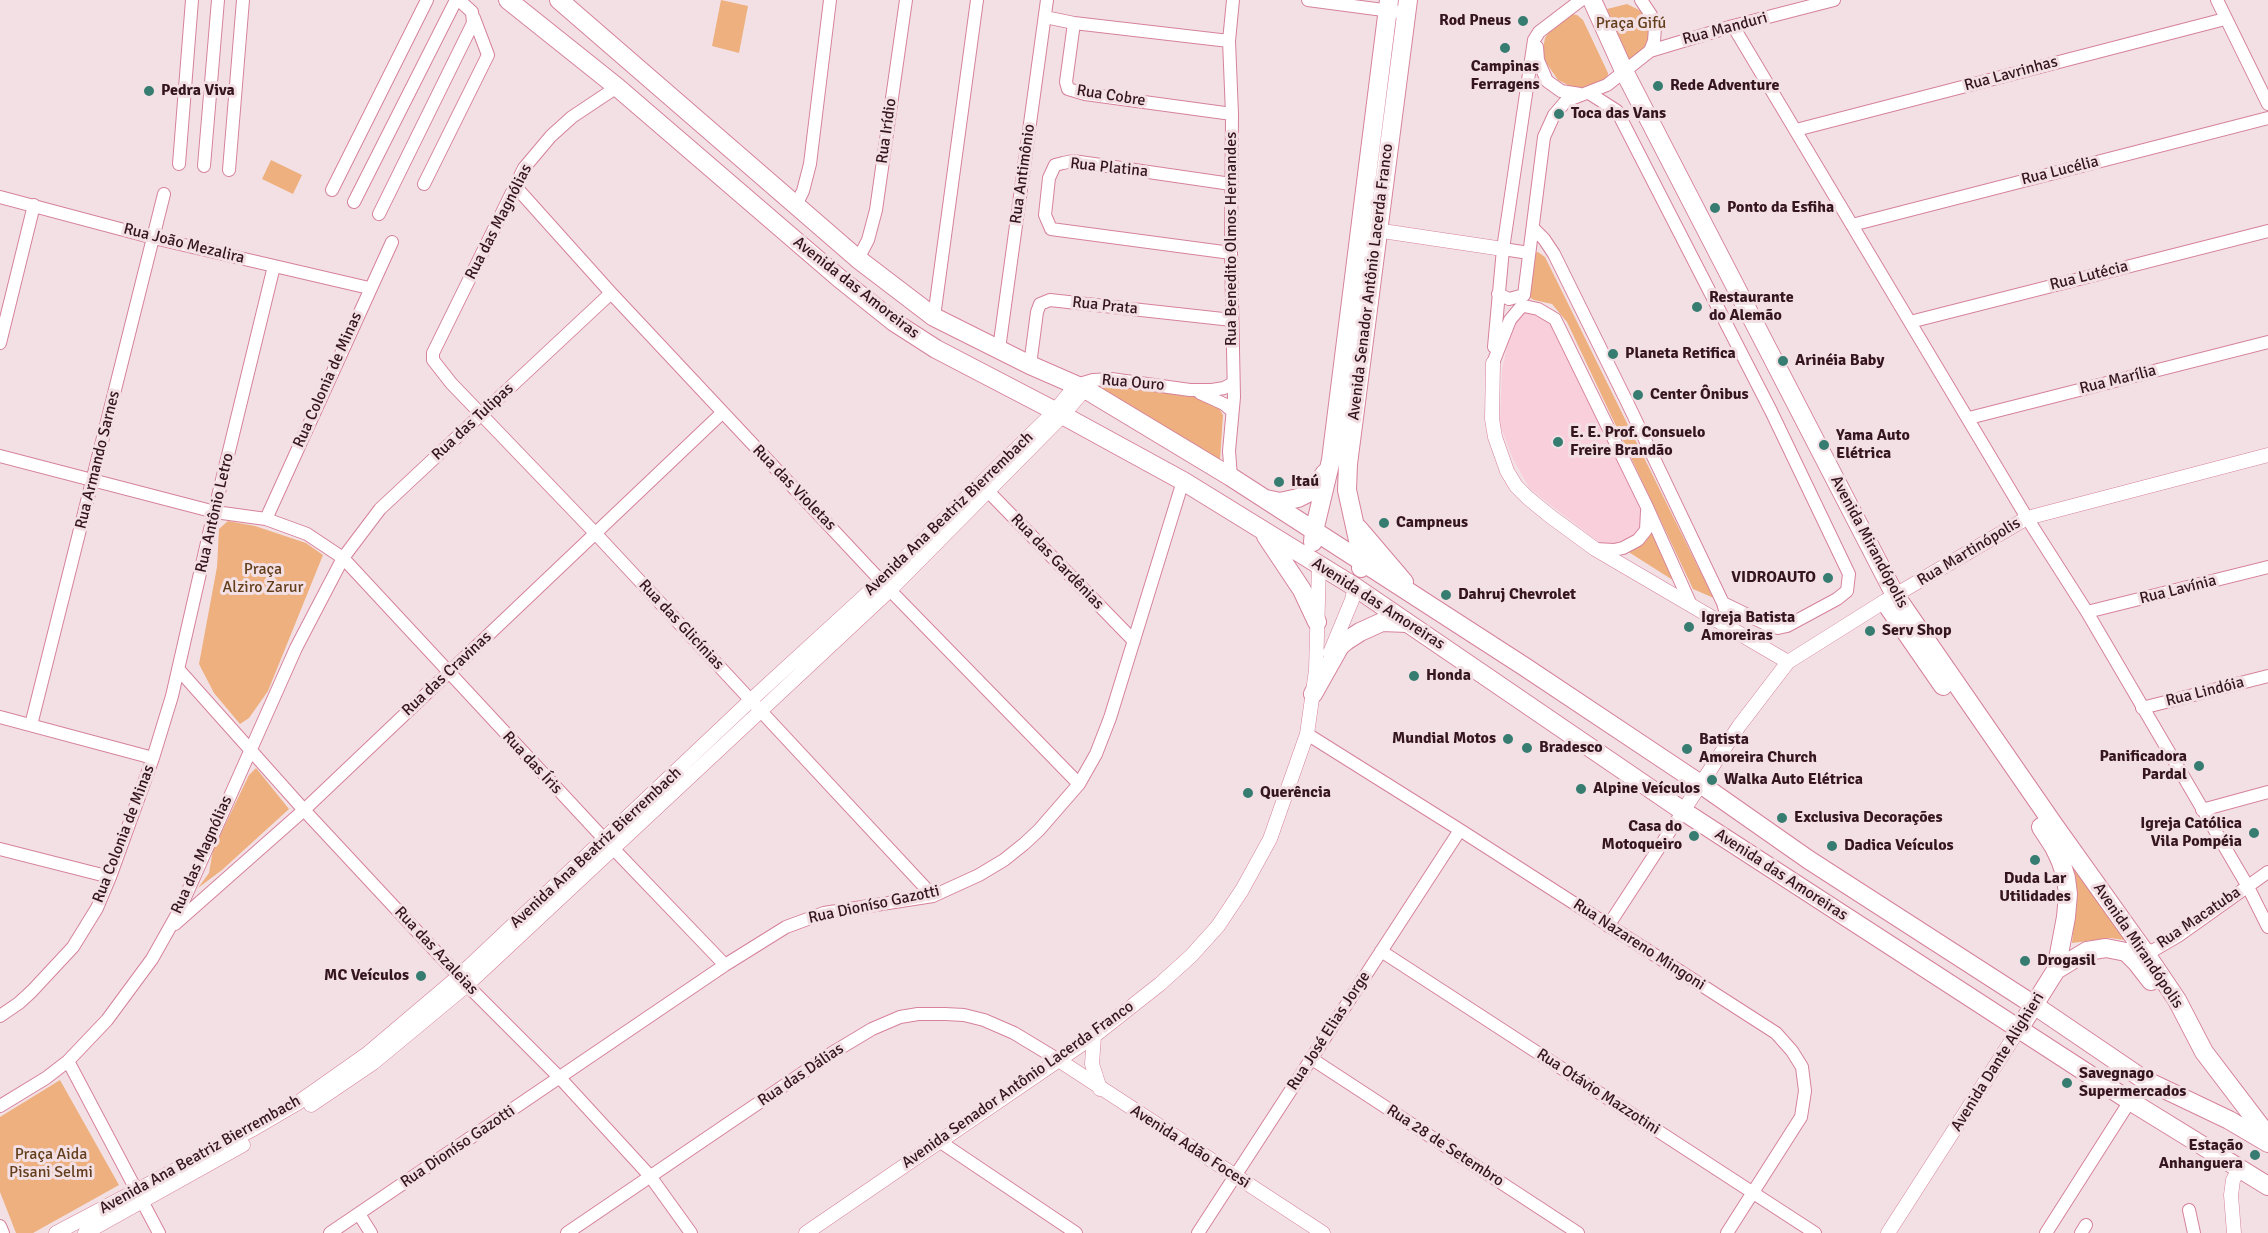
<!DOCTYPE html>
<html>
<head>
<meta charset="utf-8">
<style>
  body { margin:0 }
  canvas { display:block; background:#f3e0e5 }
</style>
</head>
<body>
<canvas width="2268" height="1233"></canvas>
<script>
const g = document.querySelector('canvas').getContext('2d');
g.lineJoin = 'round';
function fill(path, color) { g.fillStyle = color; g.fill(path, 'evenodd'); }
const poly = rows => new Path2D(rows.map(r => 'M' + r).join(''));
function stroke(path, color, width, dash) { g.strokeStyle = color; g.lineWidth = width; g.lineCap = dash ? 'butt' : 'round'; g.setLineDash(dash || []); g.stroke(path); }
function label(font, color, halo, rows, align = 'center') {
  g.font = font + ' Signika,sans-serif'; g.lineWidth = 6; g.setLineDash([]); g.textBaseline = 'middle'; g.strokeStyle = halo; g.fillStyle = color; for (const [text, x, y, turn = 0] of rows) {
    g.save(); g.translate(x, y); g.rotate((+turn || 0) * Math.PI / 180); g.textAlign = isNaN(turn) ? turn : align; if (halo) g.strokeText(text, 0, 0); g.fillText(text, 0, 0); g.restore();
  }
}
fill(poly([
  [1527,310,1549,319,1643,514,1640,531,1627,544,1605,547,1530,489,1513,459,1500,425,1502,370,1510,334,1519,314]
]), '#f8cfda');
fill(poly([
  [721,0,748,6,739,53,712,46],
  [1627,4,1643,12,1650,27,1648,41,1641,52,1630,61,1607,9],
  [1572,14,1577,15,1583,20,1608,73,1607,81,1591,89,1572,87,1558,80,1545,61,1543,49,1545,38,1553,26],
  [271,160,302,175,293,194,262,179],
  [1538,252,1545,257,1698,567,1716,599,1693,589,1567,322,1552,304,1534,300,1529,297,1534,253],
  [1101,382,1194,393,1217,405,1223,415,1220,460,1085,385],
  [228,521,255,526,306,543,323,555,268,691,249,718,240,724,214,693,199,664,217,567,219,529],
  [1651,527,1679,584,1627,551,1646,541,1650,534],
  [256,768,289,809,222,870,198,888,209,873,213,850,249,775],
  [2074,866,2125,940,2110,938,2072,943,2076,896],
  [60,1080,119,1185,33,1233,16,1233,0,1192,0,1117]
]), '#edb07e');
const minor = poly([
  [1308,0,1406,13],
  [2217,0,2268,104],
  [1045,17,1074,23,1229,41],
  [1074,23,1066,82,1068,89,1085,94,1232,114],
  [1733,26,2027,518,2087,612,2247,885,2268,927],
  [1537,47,1538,60,1547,81,1561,91,1580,94],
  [1650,51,1733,26,1834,0],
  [617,87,572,117,551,136,524,168,433,353,433,360,451,383,596,534,933,896],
  [1589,93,1617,111,1771,411,1849,574,1847,591,1837,599,1787,626,1778,628,1770,626,1723,603],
  [1796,130,2225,19],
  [179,164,192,0],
  [204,166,218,0],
  [229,170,243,0],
  [424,184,488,55,474,18],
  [515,186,611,293,881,581,1079,784],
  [332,190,427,0],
  [0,197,154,238,369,288],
  [354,202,456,0],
  [796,205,803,191,810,164,830,0],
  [379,214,473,23,472,12,459,0],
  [1852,225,2268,118],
  [1533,228,1544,239,1554,254,1628,404,1723,603,1730,628],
  [1503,249,1529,253],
  [1231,253,1051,229,1045,215,1049,178,1055,165,1063,163,1073,161,1231,184],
  [858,259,868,240,876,210,906,0],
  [1498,294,1509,299,1524,295,1544,137,1554,115,1566,101,1607,85,1650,51,1654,41,1655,28,1651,15,1641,0],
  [934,317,977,0],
  [1910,322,2268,231],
  [0,343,34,205],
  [1494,347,1503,249,1534,40,1539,32,1581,0],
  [999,349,1047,0],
  [1493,363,1510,320,1520,308,1524,306,1538,309,1555,319,1647,507,1691,605],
  [1030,365,1037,312,1040,304,1050,300,1232,320],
  [1076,385,1093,380,1111,379,1190,390,1212,390,1224,388,1233,383],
  [1200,393,1224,404,1232,411],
  [1969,418,2268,342],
  [0,456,215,512,266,519,307,534,343,558,605,840,725,965],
  [1231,477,1229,451,1234,397,1231,253,1232,114,1229,41,1233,0],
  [981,484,1134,641],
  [266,519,392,242],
  [1595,549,1614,550,1623,548,1638,540,1646,530,1647,511],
  [2087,612,2268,567],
  [179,670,304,810,467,985,560,1078,650,1176,691,1233],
  [2142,708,2268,676],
  [0,717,153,758],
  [31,725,164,194],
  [1307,734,1460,830,1776,1033,1792,1051,1802,1067,1805,1091,1801,1117,1727,1233],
  [2202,810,2268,792],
  [0,849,110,877],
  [175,924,304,810,722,413],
  [1608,926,1683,811],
  [1381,951,1815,1233],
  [2139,951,2154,950,2178,936,2268,872],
  [0,1016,19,1003,32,991,73,947,97,908,110,877,153,758,172,696,211,525,274,266],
  [1312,1059,1578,1233],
  [68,1061,159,1233],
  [0,1106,46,1078,68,1061,107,1020,152,959,179,911,296,648,343,558,380,509,611,293],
  [939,1141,1076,1233],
  [2189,1210,2194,1233],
  [359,1214,371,1233],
  [0,1226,3,1233],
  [330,1233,725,965,786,927,824,913,933,896,979,875,1004,860,1024,844,1039,830,1079,784,1096,754,1110,718,1183,481],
  [567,1233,832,1053,872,1029,900,1017,918,1014,945,1014,964,1015,984,1020,1014,1033,1057,1059],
  [1198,1233,1460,830],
  [2046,1233,2130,1101],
  [2081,1233,2086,1225]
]);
const tertiary = poly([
  [1369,229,1503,249],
  [1493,363,1492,419,1495,437,1507,471,1516,486,1528,498,1550,516,1595,549,1788,662],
  [1330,653,1352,600,1355,587],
  [1683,811,1739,726,1788,662,1885,601,2027,518,2268,455],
  [1094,1036,1092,1064,1100,1089],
  [1057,1059,1323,1233],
  [311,1105,373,1063,467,985,890,590,1063,415,1085,389],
  [56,1233,255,1128,296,1104,367,1054,459,976,751,700,881,581,1055,411,1076,385],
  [85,1233,243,1145],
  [806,1233,1094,1036,1160,984,1191,956,1218,926,1242,890,1270,839,1307,734,1316,670,1319,564],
  [1888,1233,2019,1029],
  [2234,1233,2231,1195,2233,1180,2239,1169]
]);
const primary = poly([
  [508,0,617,87,839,278,894,322,936,349,1055,411,1183,481,1355,587,1683,811,2130,1101,2268,1186],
  [559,0,858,259,934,317,1030,365,1085,389,1231,477,1525,667,1699,783,1809,860,2034,1005,2143,1079,2229,1120,2268,1143],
  [1592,0,1625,73,1895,595,2054,825,2144,951,2177,1000,2204,1052,2268,1136],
  [1266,499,1280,502,1298,498,1312,491,1325,473],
  [1358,528,1404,582],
  [1266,536,1302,590,1317,622],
  [1313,542,1314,531,1331,460,1389,0],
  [1361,568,1363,563,1347,490,1348,464,1408,0],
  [1889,608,1943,686],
  [1313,694,1340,646,1346,641,1360,632,1382,622,1407,623],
  [2041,827,2054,847,2061,862,2066,878,2068,894,2066,917,2056,970],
  [2019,1029,2056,970,2087,951,2106,948,2126,952,2137,963,2151,981]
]);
stroke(minor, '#d6829b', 14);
stroke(tertiary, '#d6829b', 15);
stroke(primary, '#d6829b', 20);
stroke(minor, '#fff', 12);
stroke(tertiary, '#fff', 14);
stroke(primary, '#fff', 18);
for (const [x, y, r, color] of [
  [1523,21,6,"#377c70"],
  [1505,48,6,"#377c70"],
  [1658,86,6,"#377c70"],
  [149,91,6,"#377c70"],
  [1559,114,6,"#377c70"],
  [1715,208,6,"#377c70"],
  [1697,307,6,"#377c70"],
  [1613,354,6,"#377c70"],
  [1783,361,6,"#377c70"],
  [1638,395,6,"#377c70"],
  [1558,442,6,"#377c70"],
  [1824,445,6,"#377c70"],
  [1279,482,6,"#377c70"],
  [1384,523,6,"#377c70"],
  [1828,578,6,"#377c70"],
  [1446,595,6,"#377c70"],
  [1689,627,6,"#377c70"],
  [1870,631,6,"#377c70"],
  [1414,676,6,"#377c70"],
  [1508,739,6,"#377c70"],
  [1527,748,6,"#377c70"],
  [1687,749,6,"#377c70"],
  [2199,766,6,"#377c70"],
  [1712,780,6,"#377c70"],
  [1581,789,6,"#377c70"],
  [1248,793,6,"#377c70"],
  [1782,818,6,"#377c70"],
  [2254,833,6,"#377c70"],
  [1694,836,6,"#377c70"],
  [1832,846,6,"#377c70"],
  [2035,860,6,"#377c70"],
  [2025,961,6,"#377c70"],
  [421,976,6,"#377c70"],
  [2067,1083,6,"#377c70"],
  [2255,1155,6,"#377c70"]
]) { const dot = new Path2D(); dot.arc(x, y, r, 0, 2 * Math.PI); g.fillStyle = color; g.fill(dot); stroke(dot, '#f3e0e5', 2); }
label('bold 16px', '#351520', '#f3e0e5', [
  ["Rod Pneus",1511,21,"right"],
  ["Campinas",1505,67,"center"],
  ["Ferragens",1505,85,"center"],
  ["Rede Adventure",1670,86],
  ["Pedra Viva",161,91],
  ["Toca das Vans",1571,114],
  ["Ponto da Esfiha",1727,208],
  ["Restaurante",1709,298],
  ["do Alemão",1709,316],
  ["Planeta Retifica",1625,354],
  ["Arinéia Baby",1795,361],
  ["Center Ônibus",1650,395],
  ["E. E. Prof. Consuelo",1570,433],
  ["Freire Brandão",1570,451],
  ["Yama Auto",1836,436],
  ["Elétrica",1836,454],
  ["Itaú",1291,482],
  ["Campneus",1396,523],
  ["VIDROAUTO",1816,578,"right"],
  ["Dahruj Chevrolet",1458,595],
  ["Igreja Batista",1701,618],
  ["Amoreiras",1701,636],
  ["Serv Shop",1882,631],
  ["Honda",1426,676],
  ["Mundial Motos",1496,739,"right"],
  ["Batista",1699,740],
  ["Amoreira Church",1699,758],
  ["Bradesco",1539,748],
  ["Panificadora",2187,757,"right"],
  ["Pardal",2187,775,"right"],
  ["Walka Auto Elétrica",1724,780],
  ["Alpine Veículos",1593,789],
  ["Querência",1260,793],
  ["Exclusiva Decorações",1794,818],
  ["Igreja Católica",2242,824,"right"],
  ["Vila Pompéia",2242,842,"right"],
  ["Casa do",1682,827,"right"],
  ["Motoqueiro",1682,845,"right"],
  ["Dadica Veículos",1844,846],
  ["Duda Lar",2035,879,"center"],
  ["Utilidades",2035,897,"center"],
  ["Drogasil",2037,961],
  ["MC Veículos",409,976,"right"],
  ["Savegnago",2079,1074],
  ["Supermercados",2079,1092],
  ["Estação",2243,1146,"right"],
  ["Anhanguera",2243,1164,"right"]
], 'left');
label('16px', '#633e1b', '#f3e0e5', [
  ["Praça Gifú",1631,24],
  ["Praça",263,570],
  ["Alziro Zarur",263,588],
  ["Praça Aida",51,1155],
  ["Pisani Selmi",51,1173]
]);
label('16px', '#351520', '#f3e0e5', [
  ["Rua Manduri",1725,29,-15],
  ["Rua Lavrinhas",2011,74,-15],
  ["Rua Cobre",1111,96,9],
  ["Rua Irídio",887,131,-82],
  ["Rua Platina",1109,168,6],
  ["Rua Lucélia",2060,171,-14],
  ["Rua Antimônio",1023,174,-82],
  ["Rua das Magnólias",499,222,-63],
  ["Rua Benedito Olmos Hernandes",1232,239,-90],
  ["Rua João Mezalira",184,244,14],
  ["Rua Lutécia",2089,276,-14],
  ["Avenida Senador Antônio Lacerda Franco",1371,282,-83],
  ["Avenida das Amoreiras",856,288,38],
  ["Rua Prata",1105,306,6],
  ["Rua Colonia de Minas",328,380,-66],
  ["Rua Marília",2118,380,-14],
  ["Rua Ouro",1133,383,5],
  ["Rua das Tulipas",473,422,-43],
  ["Rua Armando Sarnes",98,460,-76],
  ["Rua das Violetas",794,488,46],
  ["Rua Antônio Letro",215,513,-77],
  ["Avenida Ana Beatriz Bierrembach",949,514,-44],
  ["Avenida Mirandópolis",1869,542,62],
  ["Rua Martinópolis",1969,552,-31],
  ["Rua das Gardênias",1057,562,46],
  ["Rua Lavínia",2178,590,-14],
  ["Avenida das Amoreiras",1378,604,33],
  ["Rua das Glicínias",681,625,47],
  ["Rua das Cravinas",447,674,-43],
  ["Rua Lindóia",2205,692,-14],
  ["Rua das Íris",532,763,47],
  ["Rua Colonia de Minas",124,834,-69],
  ["Avenida Ana Beatriz Bierrembach",596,848,-43],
  ["Rua das Magnólias",202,855,-66],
  ["Avenida das Amoreiras",1781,875,33],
  ["Rua Dioníso Gazotti",874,905,-12],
  ["Rua Macatuba",2199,918,-34],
  ["Rua Nazareno Mingoni",1639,945,33],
  ["Avenida Mirandópolis",2138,946,56],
  ["Rua das Azaleias",436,951,47],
  ["Rua José Elias Jorge",1329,1031,-57],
  ["Avenida Dante Alighieri",1998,1062,-58],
  ["Rua das Dálias",801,1075,-34],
  ["Avenida Senador Antônio Lacerda Franco",1018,1085,-35],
  ["Rua Otávio Mazzotini",1598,1092,33],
  ["Rua 28 de Setembro",1445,1146,33],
  ["Rua Dioníso Gazotti",458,1147,-34],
  ["Avenida Adão Focesi",1190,1147,33],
  ["Avenida Ana Beatriz Bierrembach",200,1155,-29]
]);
</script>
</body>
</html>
